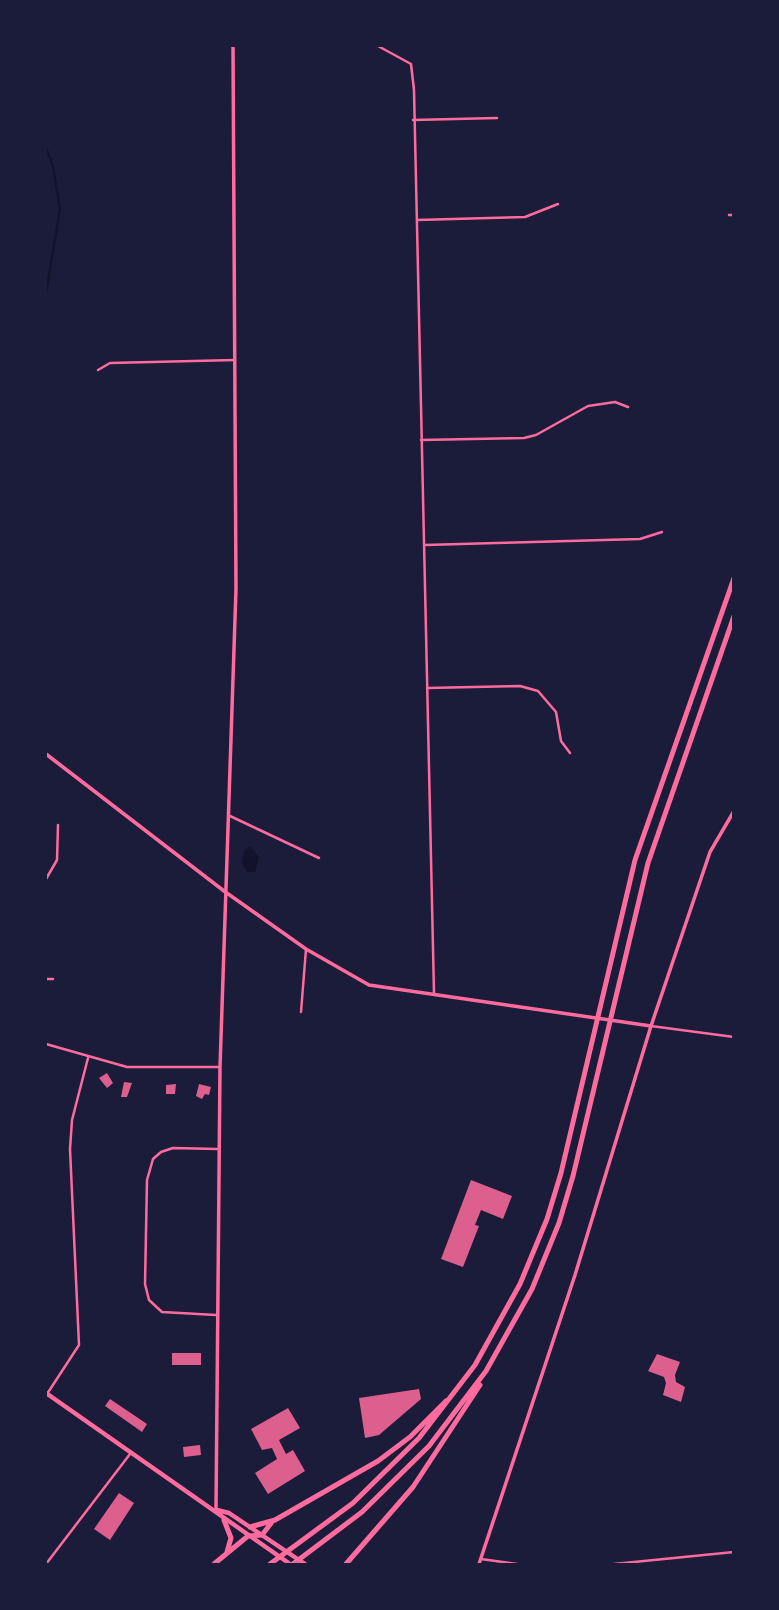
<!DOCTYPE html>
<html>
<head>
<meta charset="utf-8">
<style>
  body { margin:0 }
  #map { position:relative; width:779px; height:1610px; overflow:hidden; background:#1b1b3a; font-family:"Alegreya Sans",sans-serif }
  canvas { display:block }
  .frame { position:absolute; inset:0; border:47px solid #1b1b3a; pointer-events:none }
</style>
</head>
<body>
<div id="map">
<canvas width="779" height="1610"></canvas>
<div class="frame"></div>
</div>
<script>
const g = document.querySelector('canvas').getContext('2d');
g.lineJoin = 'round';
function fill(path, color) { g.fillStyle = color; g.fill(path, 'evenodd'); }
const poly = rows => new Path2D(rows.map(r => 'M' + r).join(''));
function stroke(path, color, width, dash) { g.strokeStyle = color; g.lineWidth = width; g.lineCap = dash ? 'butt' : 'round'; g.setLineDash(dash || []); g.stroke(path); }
fill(poly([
  [250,846,259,857,255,872,247,872,242,863,244,851]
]), '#12122b');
stroke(poly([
  [46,147,53,166,60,209,46,293]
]), '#12122b', 2);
fill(poly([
  [107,1073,113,1083,107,1088,99,1078],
  [124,1082,132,1083,127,1097,121,1097],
  [176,1084,175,1094,166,1094,166,1085],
  [199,1084,211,1087,209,1095,205,1094,202,1099,196,1096],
  [471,1180,512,1196,503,1219,481,1210,475,1225,479,1226,463,1267,441,1259],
  [172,1353,201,1353,201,1365,172,1365],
  [657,1354,680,1362,675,1375,676,1382,685,1387,681,1402,663,1395,666,1383,664,1377,648,1371],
  [419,1389,421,1399,379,1435,365,1438,359,1398],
  [110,1399,147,1424,142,1432,105,1406],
  [288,1408,300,1428,279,1440,286,1454,293,1450,305,1471,268,1494,255,1473,277,1459,272,1448,262,1450,251,1429],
  [200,1445,201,1455,184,1457,183,1447],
  [119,1493,134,1503,110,1540,94,1529]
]), '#dd5f8e');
stroke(poly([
  [378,46,411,64,414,90,434,993],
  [413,120,497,118],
  [729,215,734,215],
  [417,220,525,217,558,204],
  [98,370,110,363,235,360],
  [421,440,524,438,536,435,588,406,615,402,628,407],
  [425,545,640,539,662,532],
  [427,688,520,686,538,691,556,712,561,741,570,753],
  [230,816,319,858],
  [46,879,57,860,58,825],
  [46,979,53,979],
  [301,1012,306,949],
  [651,1026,734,1037],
  [46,1044,127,1067,220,1067],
  [216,1315,162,1312,149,1300,145,1284,147,1180,153,1159,161,1152,173,1148,218,1149],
  [47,1394,79,1345,70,1149,72,1120,88,1058],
  [481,1559,517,1564],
  [46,1564,130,1454],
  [614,1564,734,1552]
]), '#ff6b9d', 2.5);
stroke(poly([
  [46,754,224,891,306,949,369,985,651,1026],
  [216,1509,220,1067,236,589,233,46],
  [479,1564,575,1275,651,1026,710,852,734,811]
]), '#ff6b9d', 3.5);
stroke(poly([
  [46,1393,290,1564],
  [217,1510,229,1513,305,1564]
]), '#ff6b9d', 4.5);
stroke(poly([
  [224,1520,231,1538,227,1552],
  [250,1527,275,1520,378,1461,410,1437,446,1401],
  [214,1564,248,1536,262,1535,272,1522],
  [270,1564,353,1503,419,1438,475,1365,520,1284,547,1219,561,1173,635,860,734,578],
  [293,1564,362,1512,429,1446,486,1371,532,1289,559,1223,573,1176,648,863,734,616],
  [346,1564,413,1487,480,1385]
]), '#ff6b9d', 5);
</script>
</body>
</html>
